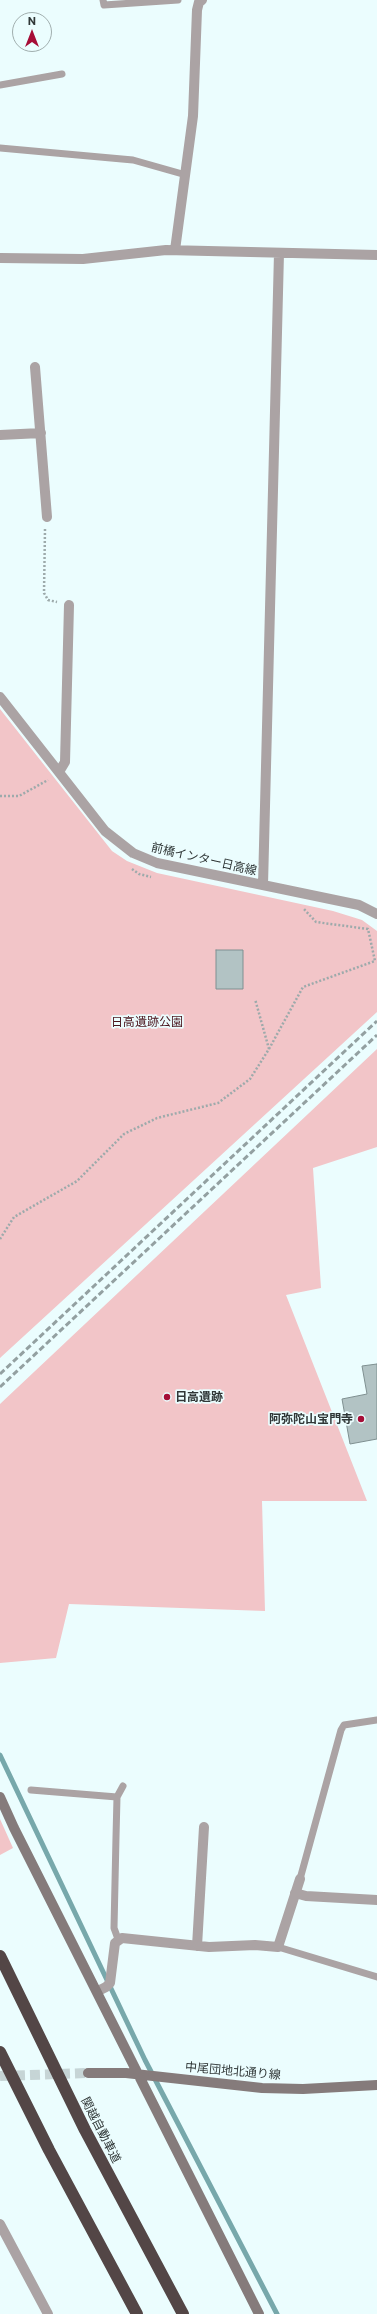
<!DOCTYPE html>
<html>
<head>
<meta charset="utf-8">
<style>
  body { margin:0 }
  #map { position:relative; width:377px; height:2314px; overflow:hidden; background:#ebfdfe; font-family:Commissioner,sans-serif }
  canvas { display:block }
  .north { position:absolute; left:12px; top:12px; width:40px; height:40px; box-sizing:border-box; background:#ebfdfe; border:1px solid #a0aeae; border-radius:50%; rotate:0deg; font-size:11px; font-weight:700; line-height:16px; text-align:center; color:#303737 }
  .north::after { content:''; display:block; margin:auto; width:14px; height:18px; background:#a60d37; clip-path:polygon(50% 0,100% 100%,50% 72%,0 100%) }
</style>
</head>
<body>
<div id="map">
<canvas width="377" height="2314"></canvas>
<div class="north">N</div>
</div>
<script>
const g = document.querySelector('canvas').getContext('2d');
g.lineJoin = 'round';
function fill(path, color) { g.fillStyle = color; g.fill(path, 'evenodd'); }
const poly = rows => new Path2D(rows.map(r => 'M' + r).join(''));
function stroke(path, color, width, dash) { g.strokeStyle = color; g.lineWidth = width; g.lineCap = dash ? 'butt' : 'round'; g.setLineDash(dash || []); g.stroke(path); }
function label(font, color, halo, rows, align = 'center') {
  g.font = font + ' Commissioner,"Noto Sans JP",sans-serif'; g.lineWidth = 3.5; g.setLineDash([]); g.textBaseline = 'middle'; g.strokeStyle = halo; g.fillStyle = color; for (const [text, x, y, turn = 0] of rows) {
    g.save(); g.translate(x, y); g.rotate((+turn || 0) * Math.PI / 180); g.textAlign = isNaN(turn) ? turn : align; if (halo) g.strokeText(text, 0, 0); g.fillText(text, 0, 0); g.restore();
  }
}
fill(poly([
  [0,709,112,851,127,861,157,873,333,911,362,920,377,931,377,1012,0,1358],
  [377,1049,377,1147,313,1168,321,1288,286,1295,367,1501,262,1501,265,1611,69,1604,56,1658,0,1663,0,1404],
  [0,1819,13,1848,0,1855]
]), '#f2c5c8');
stroke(poly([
  [0,1755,145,2060,277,2314]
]), '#77a8ab', 5);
const building = poly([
  [216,950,243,950,243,989,216,989,216,950],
  [377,1364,377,1439,350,1444,342,1399,367,1394,362,1366,377,1364]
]);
fill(building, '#b2c3c4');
stroke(building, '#7f9091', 1);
stroke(poly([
  [0,2076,88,2073]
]), '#c6d5d6', 10, [10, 5]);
stroke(poly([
  [45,529,44,593,48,600,57,602],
  [0,796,19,796,48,780],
  [132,869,139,874,151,877],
  [269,1049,303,987,375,961,368,929,316,922,303,908],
  [0,1239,14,1217,77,1181,124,1134,157,1118,218,1103,250,1079,269,1049,255,999]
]), '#9daaab', 2.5, [2, 2]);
stroke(poly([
  [103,0,104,5,178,0],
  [0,85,62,74],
  [0,148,133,160,186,175],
  [31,1790,117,1797],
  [300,1879,341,1730,344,1725,377,1720],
  [118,1939,114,1928,116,1837,117,1797,123,1786],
  [278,1947,377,1977]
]), '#aba3a4', 7);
stroke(poly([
  [175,250,193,116,197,10,199,2,202,0],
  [0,258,83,259,166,250,377,255],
  [35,367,47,517],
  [0,435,41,433],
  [0,697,105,831,133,853,157,863,359,905,377,914],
  [59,772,65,762,69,605],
  [263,885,279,253],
  [295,1893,306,1896,377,1900],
  [197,1946,204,1827],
  [98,1991,106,1987,110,1983,115,1943,122,1938,209,1947,255,1945,278,1947,300,1879],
  [0,2224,48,2314]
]), '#aba3a4', 10);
stroke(poly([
  [0,1797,14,1828,259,2314],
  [88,2073,126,2073,262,2088,303,2089,377,2085]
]), '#857b7b', 10);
stroke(poly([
  [0,1956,85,2130,183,2314],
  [0,2052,49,2150,137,2314]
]), '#534646', 12);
stroke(poly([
  [0,1374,377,1021],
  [0,1387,377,1035]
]), '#93a0a1', 3, [6, 3]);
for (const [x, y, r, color] of [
  [167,1397,4,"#a60d37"],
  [361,1419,4,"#a60d37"]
]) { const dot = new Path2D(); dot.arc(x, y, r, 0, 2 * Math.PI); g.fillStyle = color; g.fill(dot); stroke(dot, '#ebfdfe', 1.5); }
label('12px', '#303737', '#ebfdfe', [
  ["前橋インター日高線",204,859,13],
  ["中尾団地北通り線",233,2071,5],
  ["関越自動車道",101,2130,63]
]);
label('12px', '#4a141c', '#ebfdfe', [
  ["日高遺跡公園",147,1022]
]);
label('bold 12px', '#303737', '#ebfdfe', [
  ["日高遺跡",175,1397],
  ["阿弥陀山宝門寺",353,1419,"right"]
], 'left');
</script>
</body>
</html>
